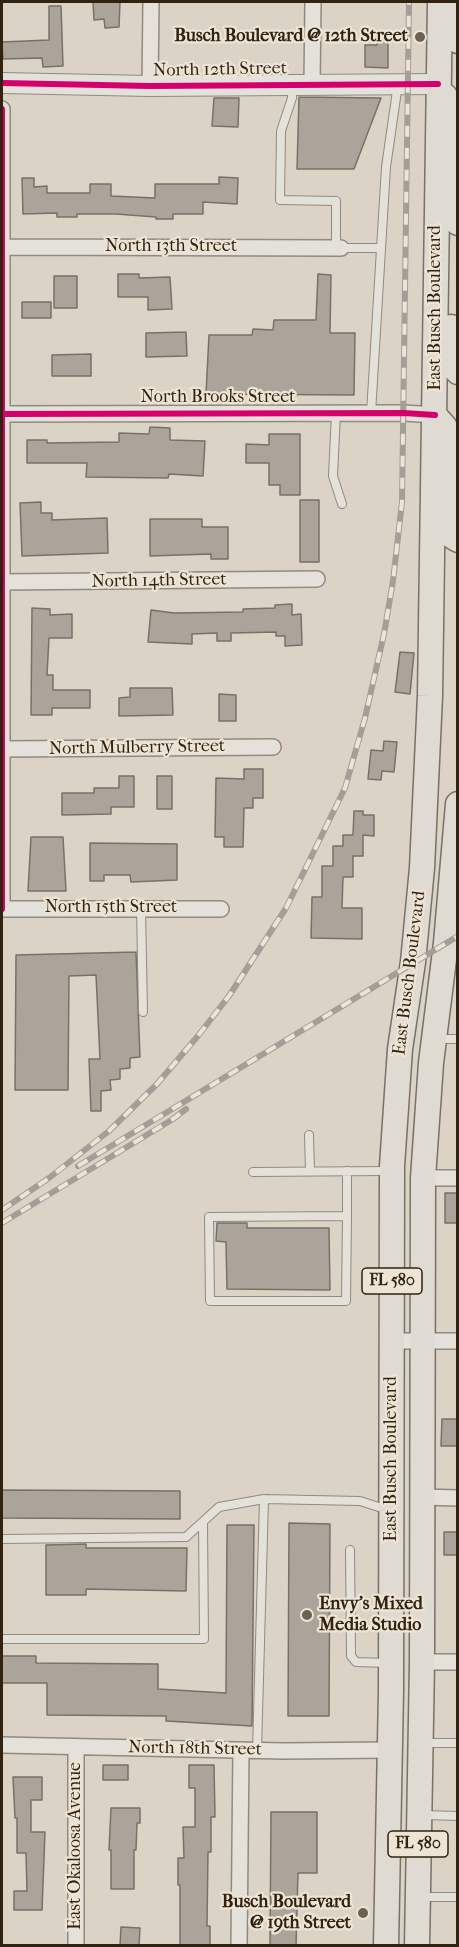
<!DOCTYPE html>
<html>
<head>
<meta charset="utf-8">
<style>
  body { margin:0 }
  #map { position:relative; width:459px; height:1947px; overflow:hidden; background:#dbd3c6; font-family:"IM FELL French Canon",serif }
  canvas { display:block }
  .frame { position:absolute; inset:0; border:3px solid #312310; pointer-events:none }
</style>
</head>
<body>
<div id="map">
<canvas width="459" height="1947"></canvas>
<div class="frame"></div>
</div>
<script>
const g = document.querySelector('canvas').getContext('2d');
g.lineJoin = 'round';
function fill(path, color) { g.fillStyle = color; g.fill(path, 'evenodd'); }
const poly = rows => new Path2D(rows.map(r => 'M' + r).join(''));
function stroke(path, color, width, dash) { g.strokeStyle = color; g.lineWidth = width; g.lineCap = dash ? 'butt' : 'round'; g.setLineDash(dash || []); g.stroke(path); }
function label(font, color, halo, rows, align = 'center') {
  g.font = font + ' "IM FELL French Canon",serif'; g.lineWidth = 4.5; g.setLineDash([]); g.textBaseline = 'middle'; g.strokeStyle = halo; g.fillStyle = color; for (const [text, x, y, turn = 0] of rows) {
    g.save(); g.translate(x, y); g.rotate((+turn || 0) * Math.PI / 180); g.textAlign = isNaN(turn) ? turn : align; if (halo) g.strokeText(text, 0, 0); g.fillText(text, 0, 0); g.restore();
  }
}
const building = poly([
  [93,2,120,2,119,27,105,28,104,19,94,20,93,2],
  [49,6,61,6,63,66,43,67,42,58,3,59,2,42,49,40,49,6],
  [377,34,388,34,388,68,365,67,365,45,377,45,377,34],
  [299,97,381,98,354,169,297,169,299,97],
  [214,98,239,98,238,127,212,126,214,98],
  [219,177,238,178,237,204,203,202,203,214,173,214,173,219,156,219,156,217,116,214,77,214,77,217,57,217,57,213,23,214,22,178,34,178,34,187,47,186,47,193,90,193,90,184,111,184,111,196,155,198,155,184,219,184,219,177],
  [118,274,139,274,139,278,170,277,172,309,148,310,148,297,118,297,118,274],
  [318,274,331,275,330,333,355,333,354,395,206,394,209,335,252,335,253,329,273,330,274,320,316,320,318,274],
  [54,276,77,276,77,308,54,308,54,276],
  [22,302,51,302,51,318,22,318,22,302],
  [186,332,187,356,146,357,146,333,186,332],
  [91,354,91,376,52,376,52,355,91,354],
  [150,427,170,428,170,440,205,441,203,476,169,474,168,478,86,477,87,463,27,463,27,440,47,440,47,443,119,442,119,433,149,434,150,427],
  [269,434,300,434,300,495,280,495,280,485,269,485,269,463,246,463,246,444,269,445,269,434],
  [300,500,319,500,319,562,300,562,300,500],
  [41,502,41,513,52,513,52,520,107,518,108,553,22,556,20,503,41,502],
  [150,519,202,519,202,527,228,527,228,559,211,559,211,554,150,556,150,519],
  [292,604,292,615,301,614,302,645,285,646,285,636,276,636,276,632,231,633,231,641,217,641,217,633,192,634,192,644,148,642,151,610,174,613,243,612,243,609,275,608,275,605,292,604],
  [32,608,50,609,50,615,72,614,72,638,49,638,47,675,53,675,53,690,90,690,90,708,52,708,52,715,31,715,32,608],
  [400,652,414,653,410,694,395,692,400,652],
  [130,688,172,688,173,715,119,716,119,698,130,697,130,688],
  [219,694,236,695,236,721,219,721,219,694],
  [384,741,397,742,394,772,382,771,381,780,368,779,371,750,383,751,384,741],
  [244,769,263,769,263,798,253,798,253,808,244,808,243,847,224,847,224,837,215,837,216,778,244,779,244,769],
  [119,776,134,776,134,807,111,807,111,814,62,815,62,793,94,793,94,788,119,788,119,776],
  [157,776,172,776,172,809,157,809,157,776],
  [354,811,363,811,363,815,374,815,374,836,363,835,363,856,353,856,353,877,343,877,342,908,362,908,362,939,311,938,312,897,322,897,322,866,333,866,333,846,343,846,343,835,353,835,354,811],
  [31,837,63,837,66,891,28,891,31,837],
  [90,843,177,844,177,880,131,882,130,875,104,875,104,881,90,881,90,843],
  [136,952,140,1057,130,1058,130,1068,120,1069,120,1079,110,1080,111,1090,101,1091,101,1111,91,1111,89,1059,100,1059,96,975,69,976,68,1090,15,1090,16,955,136,952],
  [445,1193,458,1193,458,1223,445,1223,445,1193],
  [217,1223,247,1223,247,1228,329,1228,330,1290,227,1289,226,1242,216,1241,217,1223],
  [442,1419,458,1419,458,1446,441,1446,442,1419],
  [2,1490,180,1491,180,1519,2,1518,2,1490],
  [289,1523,330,1524,329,1716,288,1716,289,1523],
  [227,1525,254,1525,252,1726,166,1721,166,1716,47,1715,47,1683,2,1683,2,1656,36,1656,36,1663,158,1664,158,1689,226,1693,227,1525],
  [444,1532,458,1532,458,1555,444,1555,444,1532],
  [86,1544,86,1548,187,1548,186,1591,86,1589,86,1595,46,1595,46,1545,86,1544],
  [103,1765,128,1765,128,1780,103,1780,103,1765],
  [189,1765,214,1765,215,1817,211,1817,211,1852,208,1852,207,1926,210,1926,210,1946,180,1946,180,1885,178,1885,178,1858,184,1858,183,1827,195,1827,195,1788,189,1788,189,1765],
  [13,1777,42,1777,42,1800,31,1800,31,1832,45,1832,42,1910,14,1910,14,1891,27,1891,26,1853,17,1853,17,1818,15,1818,13,1777],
  [111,1808,140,1808,140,1823,137,1823,136,1850,134,1850,134,1889,111,1889,111,1850,109,1850,111,1808],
  [271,1812,317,1812,317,1873,298,1873,296,1946,270,1946,271,1812],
  [121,1927,140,1928,139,1946,120,1946,121,1927]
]);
fill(building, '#aaa49a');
stroke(building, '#777168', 1.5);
const service = poly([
  [292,86,292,98,281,131,280,200,336,201,336,248],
  [341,248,381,248],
  [336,413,333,476,342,504],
  [371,413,386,167,398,84],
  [141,908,143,1012],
  [438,1039,458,1039],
  [309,1135,310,1171],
  [253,1172,388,1171],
  [347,1216,346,1301,210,1301,209,1217,347,1216,347,1171],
  [2,1539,186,1537,219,1507,264,1499],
  [350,1550,351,1656,356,1662,388,1663],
  [2,1639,204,1639,203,1522],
  [423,1743,458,1743],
  [257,1750,264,1499,360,1501,388,1510],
  [423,1815,458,1816],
  [422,1897,458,1897]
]);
const minor = poly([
  [312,84,313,2],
  [150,86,151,2],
  [2,109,2,909],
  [2,247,341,248],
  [2,414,404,413,435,415],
  [2,582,317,579],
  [2,749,273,747],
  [2,909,221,909],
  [423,1178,458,1178],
  [392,1341,458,1341],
  [422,1497,458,1498],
  [422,1662,458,1662],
  [2,1745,284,1751,389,1750],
  [76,1747,76,1946],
  [239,1946,241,1750]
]);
const tertiary = poly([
  [2,83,150,86,438,84]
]);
const primary = poly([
  [455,4,455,31,458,41],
  [445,96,452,112,455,134,455,211,458,223],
  [451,327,450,350,454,368,458,372],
  [437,418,445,427,450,442,451,532,453,537,458,540],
  [386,1946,391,1691,392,1166,400,1049,413,962,422,868,430,696,440,2],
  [417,1946,422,1662,423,1178,431,1063,446,943,458,804]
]);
stroke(service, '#908a80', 10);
stroke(minor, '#908a80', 18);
stroke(tertiary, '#908a80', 22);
stroke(primary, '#777168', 27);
stroke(service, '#e4e0da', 8);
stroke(minor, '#e4e0da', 15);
stroke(tertiary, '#e4e0da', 20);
stroke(primary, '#dfdbd3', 24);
const rail = poly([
  [78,1166,458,936],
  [2,1210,49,1178,109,1131,157,1084,197,1037,229,996,286,908,345,788,365,718,384,634,393,581,402,502,409,2],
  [2,1223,173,1119,186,1109]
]);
stroke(rail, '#a39e97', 6);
stroke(rail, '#ede4d5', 4, [11]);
stroke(poly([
  [2,83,150,86,438,84],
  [2,109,2,909],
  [2,414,404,413,435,415]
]), '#d6006c', 6);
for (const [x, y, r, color] of [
  [420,37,6,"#6c6150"],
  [307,1615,6,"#6c6150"],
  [363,1913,6,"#6c6150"]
]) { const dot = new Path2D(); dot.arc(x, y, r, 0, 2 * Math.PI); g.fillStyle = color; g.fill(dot); stroke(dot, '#ede4d5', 2); }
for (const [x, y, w] of [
  [392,1281,60],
  [418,1844,60]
]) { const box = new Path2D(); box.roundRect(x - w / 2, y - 13, w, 26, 4.5); g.fillStyle = '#ede4d5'; g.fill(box); stroke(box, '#312310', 1.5); }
label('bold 16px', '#312310', null, [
  ["FL 580",392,1281],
  ["FL 580",418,1844]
]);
label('bold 18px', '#312310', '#ede4d5', [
  ["Busch Boulevard @ 12th Street",408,37],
  ["Envy's Mixed",319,1605,"left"],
  ["Media Studio",319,1626,"left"],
  ["Busch Boulevard",351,1903],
  ["@ 19th Street",351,1924]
], 'right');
label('18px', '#312310', '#ede4d5', [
  ["North 12th Street",220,70,-1],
  ["North 13th Street",171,247],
  ["East Busch Boulevard",436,308,-90],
  ["North Brooks Street",218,398],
  ["North 14th Street",159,581,-1],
  ["North Mulberry Street",137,748,-1],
  ["North 15th Street",111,908],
  ["East Busch Boulevard",410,973,-83],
  ["East Busch Boulevard",392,1459,-90],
  ["North 18th Street",195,1749,1],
  ["East Okaloosa Avenue",76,1846,-90]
]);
</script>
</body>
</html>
